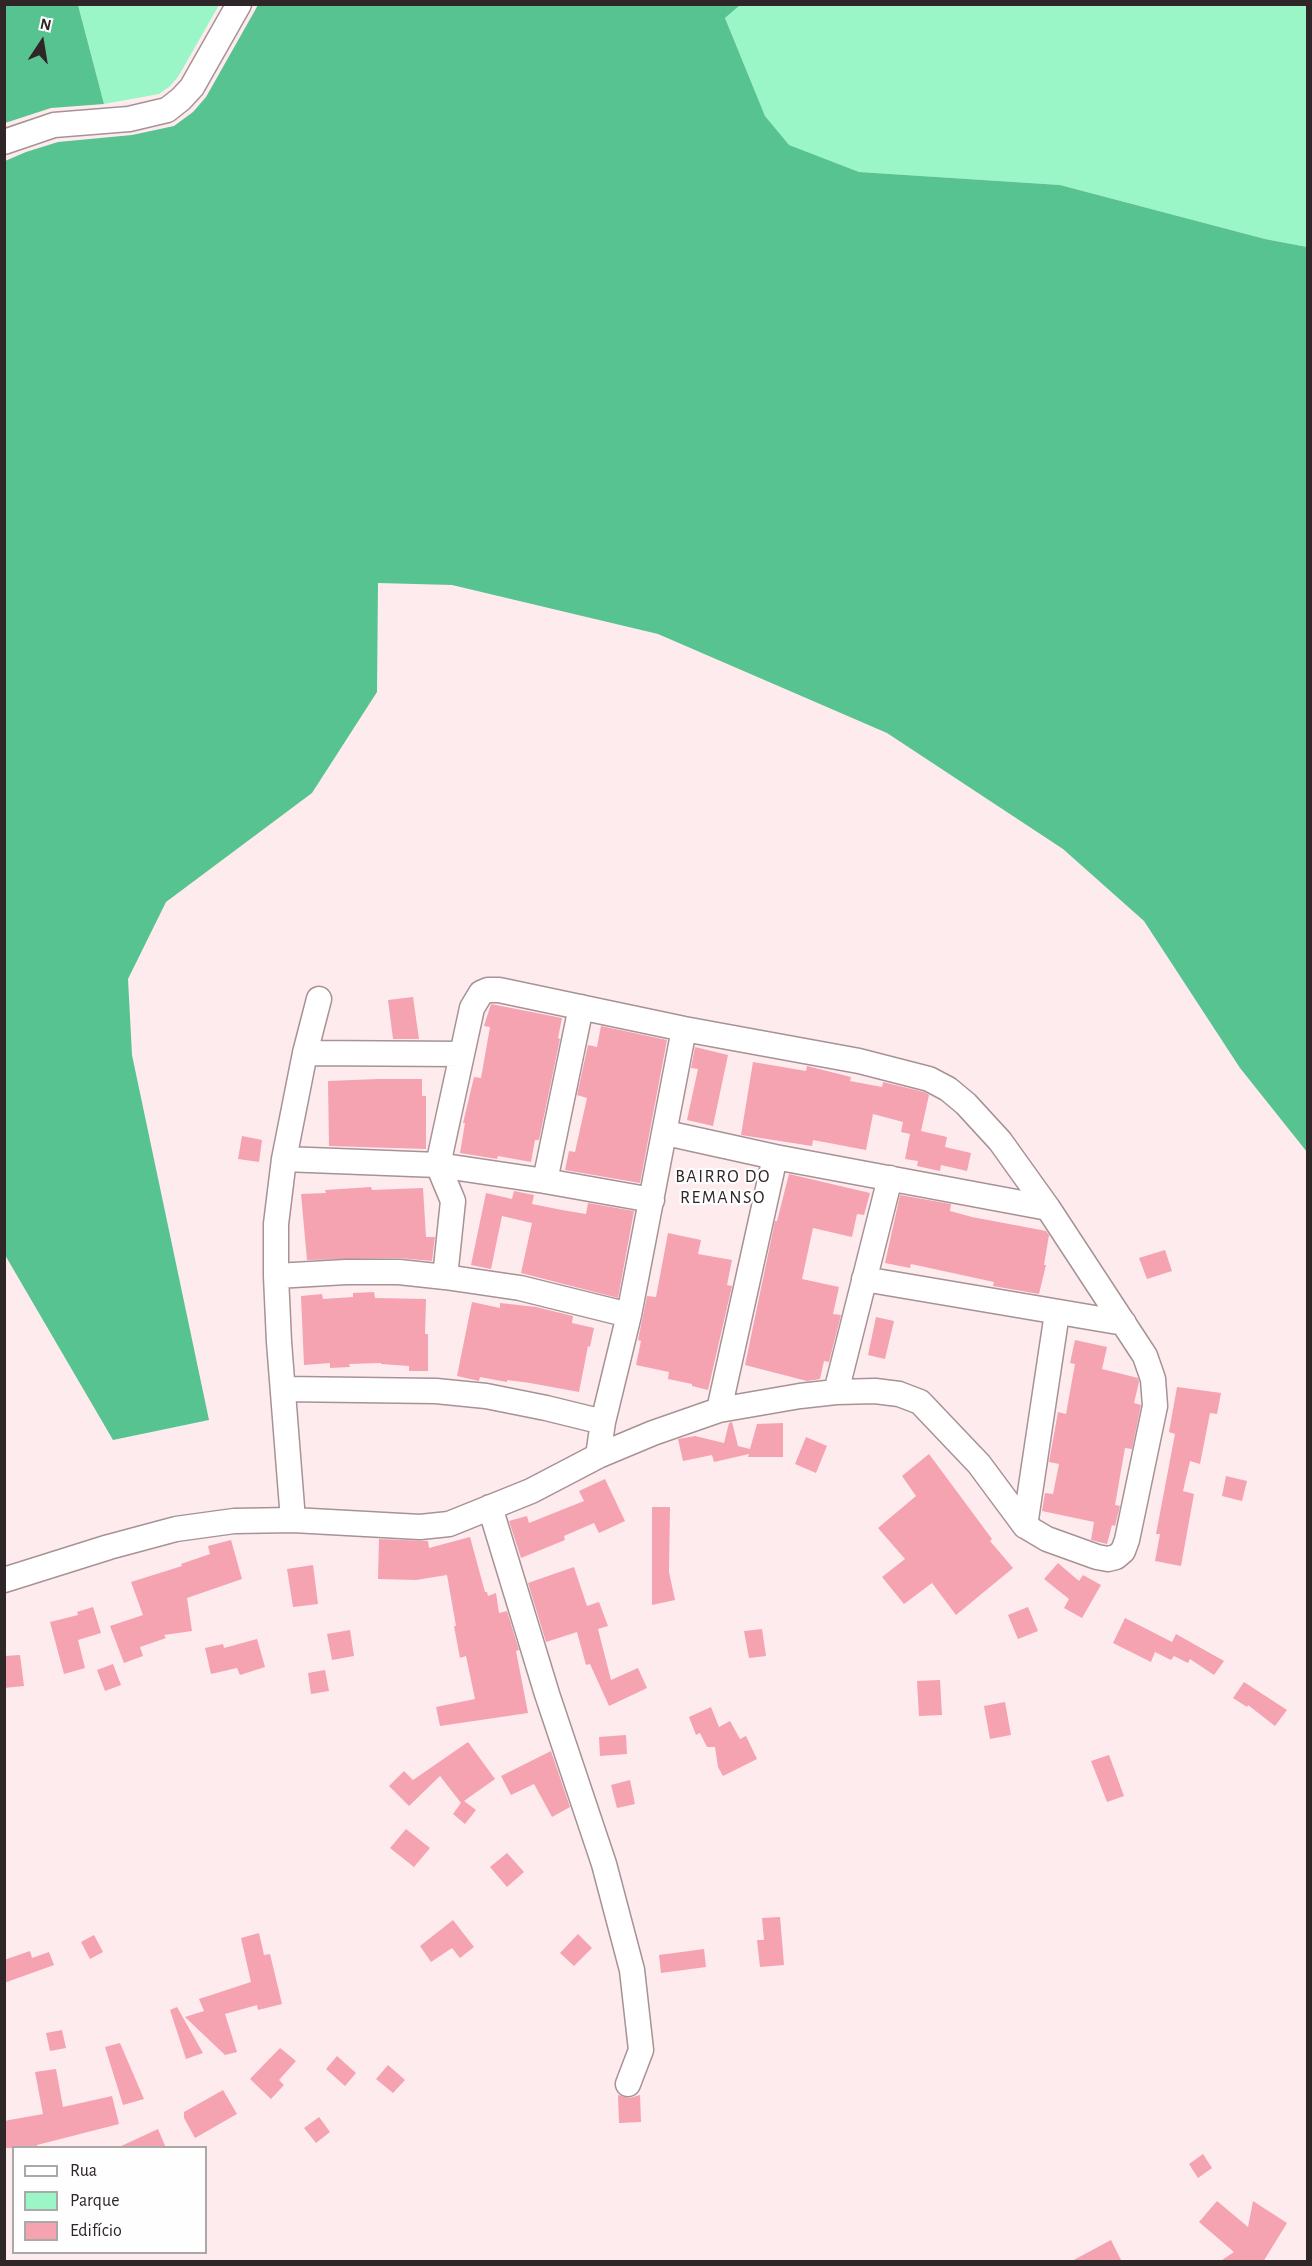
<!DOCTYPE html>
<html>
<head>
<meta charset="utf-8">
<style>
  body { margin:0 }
  #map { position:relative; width:1312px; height:2266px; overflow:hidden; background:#feebee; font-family:"Alegreya Sans",sans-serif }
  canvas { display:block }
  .frame { position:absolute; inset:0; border:6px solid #2f2628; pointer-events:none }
  .legend { position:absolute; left:12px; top:2146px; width:195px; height:108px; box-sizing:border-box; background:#fefefe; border:2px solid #aba8a8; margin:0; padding:8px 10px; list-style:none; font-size:18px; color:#2f2628 }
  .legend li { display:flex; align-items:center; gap:12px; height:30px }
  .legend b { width:30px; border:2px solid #aba8a8 }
  .north { position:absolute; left:12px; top:12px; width:60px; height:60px; -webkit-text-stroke:4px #fefefe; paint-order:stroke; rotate:12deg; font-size:16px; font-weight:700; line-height:24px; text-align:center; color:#2f2628 }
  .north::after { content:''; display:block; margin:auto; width:21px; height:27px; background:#2f2628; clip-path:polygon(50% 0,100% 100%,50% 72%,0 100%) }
</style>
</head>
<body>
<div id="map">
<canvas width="1312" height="2266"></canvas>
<div class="frame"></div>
<ul class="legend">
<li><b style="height:8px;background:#fff"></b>Rua</li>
<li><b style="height:16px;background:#9af6c6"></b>Parque</li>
<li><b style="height:16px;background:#f5a2b1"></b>Edifício</li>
</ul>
<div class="north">N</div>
</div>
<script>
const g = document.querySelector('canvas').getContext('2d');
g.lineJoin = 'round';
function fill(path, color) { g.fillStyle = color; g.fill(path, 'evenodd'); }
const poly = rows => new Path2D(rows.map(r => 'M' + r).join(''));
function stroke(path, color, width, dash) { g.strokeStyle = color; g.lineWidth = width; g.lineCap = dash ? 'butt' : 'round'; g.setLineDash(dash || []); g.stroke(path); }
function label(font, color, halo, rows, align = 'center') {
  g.font = font + ' "Alegreya Sans",sans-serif'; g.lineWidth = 4.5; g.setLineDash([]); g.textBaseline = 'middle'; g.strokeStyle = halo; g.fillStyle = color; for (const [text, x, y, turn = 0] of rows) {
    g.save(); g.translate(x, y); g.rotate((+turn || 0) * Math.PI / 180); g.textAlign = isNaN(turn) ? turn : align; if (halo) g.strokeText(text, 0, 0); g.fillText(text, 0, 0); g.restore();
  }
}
fill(poly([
  [740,4,1307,5,1307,247,1265,239,1060,185,859,172,788,145,765,116,725,18],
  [78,5,219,5,178,77,169,87,159,94,104,104]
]), '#9af6c6');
fill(poly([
  [4,5,78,5,104,104,51,108,5,123],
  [258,5,740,5,725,18,765,116,789,145,859,172,1060,185,1265,239,1307,247,1307,1152,1240,1068,1144,921,1063,849,887,733,658,634,452,585,378,583,377,692,312,793,166,902,128,979,132,1055,209,1420,113,1440,5,1255,5,161,26,152,58,142,132,135,174,126,193,112,206,97]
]), '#57c390');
fill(poly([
  [413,997,419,1039,393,1039,388,1000],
  [491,1004,562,1018,558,1038,560,1039,539,1140,535,1140,531,1162,498,1156,497,1159,460,1153,465,1123,463,1123,474,1077,481,1078,490,1027,484,1026],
  [601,1026,667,1040,640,1183,565,1170,569,1151,575,1152,587,1098,577,1095,588,1045,597,1047],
  [695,1047,728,1055,713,1126,687,1120,698,1069,691,1068],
  [753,1062,806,1071,807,1066,851,1077,850,1081,882,1087,883,1082,924,1092,929,1095,921,1131,947,1137,945,1147,971,1153,967,1171,941,1165,940,1171,917,1166,918,1161,905,1159,910,1134,901,1132,903,1122,873,1114,866,1150,813,1140,812,1146,741,1135],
  [378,1079,422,1079,422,1096,426,1096,426,1149,329,1146,328,1081],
  [242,1136,262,1140,259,1162,238,1159],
  [789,1174,870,1193,864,1215,857,1214,852,1237,813,1228,802,1279,839,1287,833,1314,841,1315,829,1362,824,1361,820,1379,807,1381,745,1365,775,1221,777,1221],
  [371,1187,372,1190,423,1188,426,1237,435,1237,432,1261,399,1258,307,1260,301,1194,326,1193,325,1190],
  [514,1191,534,1195,532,1204,562,1210,586,1214,588,1203,634,1211,618,1298,521,1273,532,1223,502,1216,491,1269,471,1265,486,1193,512,1199],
  [900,1195,951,1204,950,1211,972,1217,1046,1231,1049,1235,1044,1265,1046,1265,1039,1294,993,1286,994,1282,911,1264,910,1268,885,1263],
  [668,1233,701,1240,698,1254,732,1260,727,1285,732,1286,708,1390,692,1386,692,1384,668,1379,669,1372,636,1365,641,1341,638,1340,647,1296,656,1297],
  [1165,1250,1172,1271,1147,1279,1139,1258],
  [374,1292,375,1298,426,1299,425,1334,428,1334,428,1371,409,1371,409,1366,381,1364,381,1363,349,1364,350,1367,330,1368,330,1363,304,1365,301,1296,322,1294,323,1299,353,1297,353,1293],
  [472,1302,500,1308,500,1303,536,1307,573,1316,572,1323,594,1328,590,1347,588,1346,579,1392,530,1383,507,1380,507,1382,480,1377,479,1381,457,1376],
  [876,1317,894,1321,885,1359,868,1355],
  [1075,1340,1107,1347,1102,1369,1138,1378,1139,1382,1134,1403,1141,1405,1132,1449,1125,1448,1115,1505,1120,1506,1115,1526,1112,1525,1107,1544,1091,1540,1094,1522,1042,1511,1045,1493,1053,1494,1059,1464,1049,1462,1058,1412,1066,1414,1075,1364,1070,1363],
  [1177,1387,1221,1393,1217,1414,1210,1413,1200,1464,1190,1461,1183,1491,1194,1494,1181,1566,1155,1561,1160,1534,1156,1534,1175,1434,1169,1432],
  [732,1422,738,1446,750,1449,757,1424,783,1423,783,1457,748,1457,749,1454,714,1462,712,1455,683,1461,678,1439,695,1436,724,1443,729,1423],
  [806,1437,827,1446,816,1473,795,1464],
  [929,1454,992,1539,990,1541,1013,1568,956,1615,932,1583,904,1604,882,1577,905,1559,878,1528,916,1496,902,1476],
  [1226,1476,1247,1481,1242,1501,1222,1496],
  [605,1479,625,1521,599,1533,594,1523,564,1536,565,1540,521,1558,509,1521,527,1516,529,1523,584,1501,579,1491],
  [652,1507,670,1507,669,1572,675,1600,652,1605],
  [470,1537,485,1592,487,1592,488,1596,496,1593,499,1613,507,1611,519,1650,516,1651,528,1713,440,1726,436,1707,475,1699,466,1656,460,1658,454,1626,456,1626,447,1575,416,1580,378,1579,379,1539,428,1541,429,1548],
  [231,1540,242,1579,187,1598,192,1631,164,1635,166,1638,140,1647,143,1656,124,1663,110,1626,143,1615,131,1582,182,1566,181,1564,210,1554,208,1546],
  [1058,1563,1079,1581,1083,1575,1101,1585,1082,1618,1064,1608,1069,1599,1044,1579],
  [313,1565,318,1604,293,1607,287,1569],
  [574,1567,587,1606,599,1602,608,1626,598,1629,611,1680,638,1668,647,1688,609,1706,590,1664,586,1665,577,1632,546,1642,528,1583],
  [93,1607,101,1633,78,1640,85,1668,64,1674,50,1622,78,1615,77,1612],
  [1028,1607,1038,1631,1018,1639,1008,1615],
  [1125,1618,1172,1642,1176,1634,1224,1661,1214,1675,1190,1659,1188,1663,1174,1656,1171,1660,1155,1652,1151,1662,1113,1643],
  [762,1629,766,1656,749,1658,744,1631],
  [350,1630,354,1656,332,1660,327,1634],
  [257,1639,265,1667,240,1675,237,1668,211,1674,205,1648,223,1644,224,1648],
  [20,1655,24,1686,4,1688,4,1656],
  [113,1664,121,1685,105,1691,97,1670],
  [325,1670,329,1691,311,1694,308,1673],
  [940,1680,942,1715,919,1716,917,1681],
  [1244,1682,1287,1710,1275,1726,1248,1705,1247,1707,1233,1698],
  [1005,1702,1011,1735,990,1739,984,1706],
  [711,1707,719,1727,730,1721,740,1739,746,1736,757,1759,723,1776,718,1767,715,1747,707,1747,700,1733,696,1735,689,1717],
  [626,1735,627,1754,600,1756,599,1737],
  [468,1742,495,1779,464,1801,476,1810,465,1824,453,1814,461,1803,440,1776,409,1806,389,1786,404,1771,413,1780],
  [551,1751,570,1807,552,1817,534,1784,511,1795,501,1776],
  [1109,1755,1124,1796,1107,1802,1091,1761],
  [630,1780,635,1804,617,1808,611,1785],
  [406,1829,430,1848,414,1867,390,1848],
  [507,1853,524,1872,507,1887,490,1867],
  [780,1917,784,1965,760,1967,757,1940,764,1940,762,1918],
  [453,1920,474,1947,460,1958,452,1948,431,1962,420,1946],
  [259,1933,264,1955,270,1954,282,2004,258,2010,257,2005,225,2014,237,2052,225,2055,185,2017,204,2011,199,1999,251,1982,241,1938],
  [578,1934,592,1948,574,1966,560,1953],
  [94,1935,103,1952,90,1959,81,1942],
  [704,1949,706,1967,661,1973,659,1955],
  [30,1951,32,1958,49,1952,54,1965,4,1983,4,1960],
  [177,2007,203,2053,186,2059,170,2010],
  [62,2030,66,2048,50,2051,46,2033],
  [120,2043,144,2099,123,2105,105,2047],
  [280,2048,296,2061,279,2080,284,2085,271,2099,250,2079],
  [337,2056,356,2073,345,2086,326,2069],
  [388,2065,405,2080,393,2093,376,2079],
  [56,2069,63,2107,112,2096,119,2124,37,2145,37,2148,4,2148,4,2121,43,2114,35,2072],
  [223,2090,237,2114,195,2138,184,2118,184,2112],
  [618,2095,630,2098,640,2095,641,2122,619,2123],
  [319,2117,330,2132,316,2143,304,2128],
  [158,2129,166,2148,117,2148],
  [1203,2154,1212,2168,1198,2178,1189,2164],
  [1217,2201,1248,2227,1253,2201,1287,2223,1263,2262,1219,2262,1234,2252,1199,2222],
  [1111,2240,1122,2262,1070,2262]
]), '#f5a2b1');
const minor = poly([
  [4,142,54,125,129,119,167,110,181,99,192,87,239,4],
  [305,1053,462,1054],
  [666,1133,775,1157,1048,1208],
  [284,1159,438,1165,545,1181,652,1200],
  [545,1181,581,1007],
  [276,1276,346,1272,399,1272,445,1277,520,1288,629,1315],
  [864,1279,1124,1323],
  [283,1389,436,1391,486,1396,546,1408,603,1422],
  [836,1392,890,1178],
  [719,1410,775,1157],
  [598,1456,603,1422,629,1315,684,1029],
  [490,1507,547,1694,604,1864,632,1970,641,2050,628,2084],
  [293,1520,279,1342,276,1276,276,1224,284,1159,305,1053,319,999],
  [1025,1526,1057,1313],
  [4,1580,109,1547,176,1529,234,1521,293,1520,420,1527,449,1524,531,1491,598,1456,653,1433,719,1410,800,1396,836,1392,875,1391,899,1394,920,1402,979,1464,1025,1526,1047,1539,1097,1557,1108,1559,1116,1557,1123,1551,1127,1540,1155,1406,1153,1379,1145,1356,1048,1208,1000,1141,966,1104,948,1089,929,1079,859,1061,684,1029,499,990,488,990,481,993,472,1008,438,1165,453,1201,445,1277]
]);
stroke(minor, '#a79295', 27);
stroke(minor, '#fff', 24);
g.letterSpacing = '1.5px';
label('18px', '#2f2628', '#fefefe', [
  ["BAIRRO DO",723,1177],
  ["REMANSO",723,1198]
]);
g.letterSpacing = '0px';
</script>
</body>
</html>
